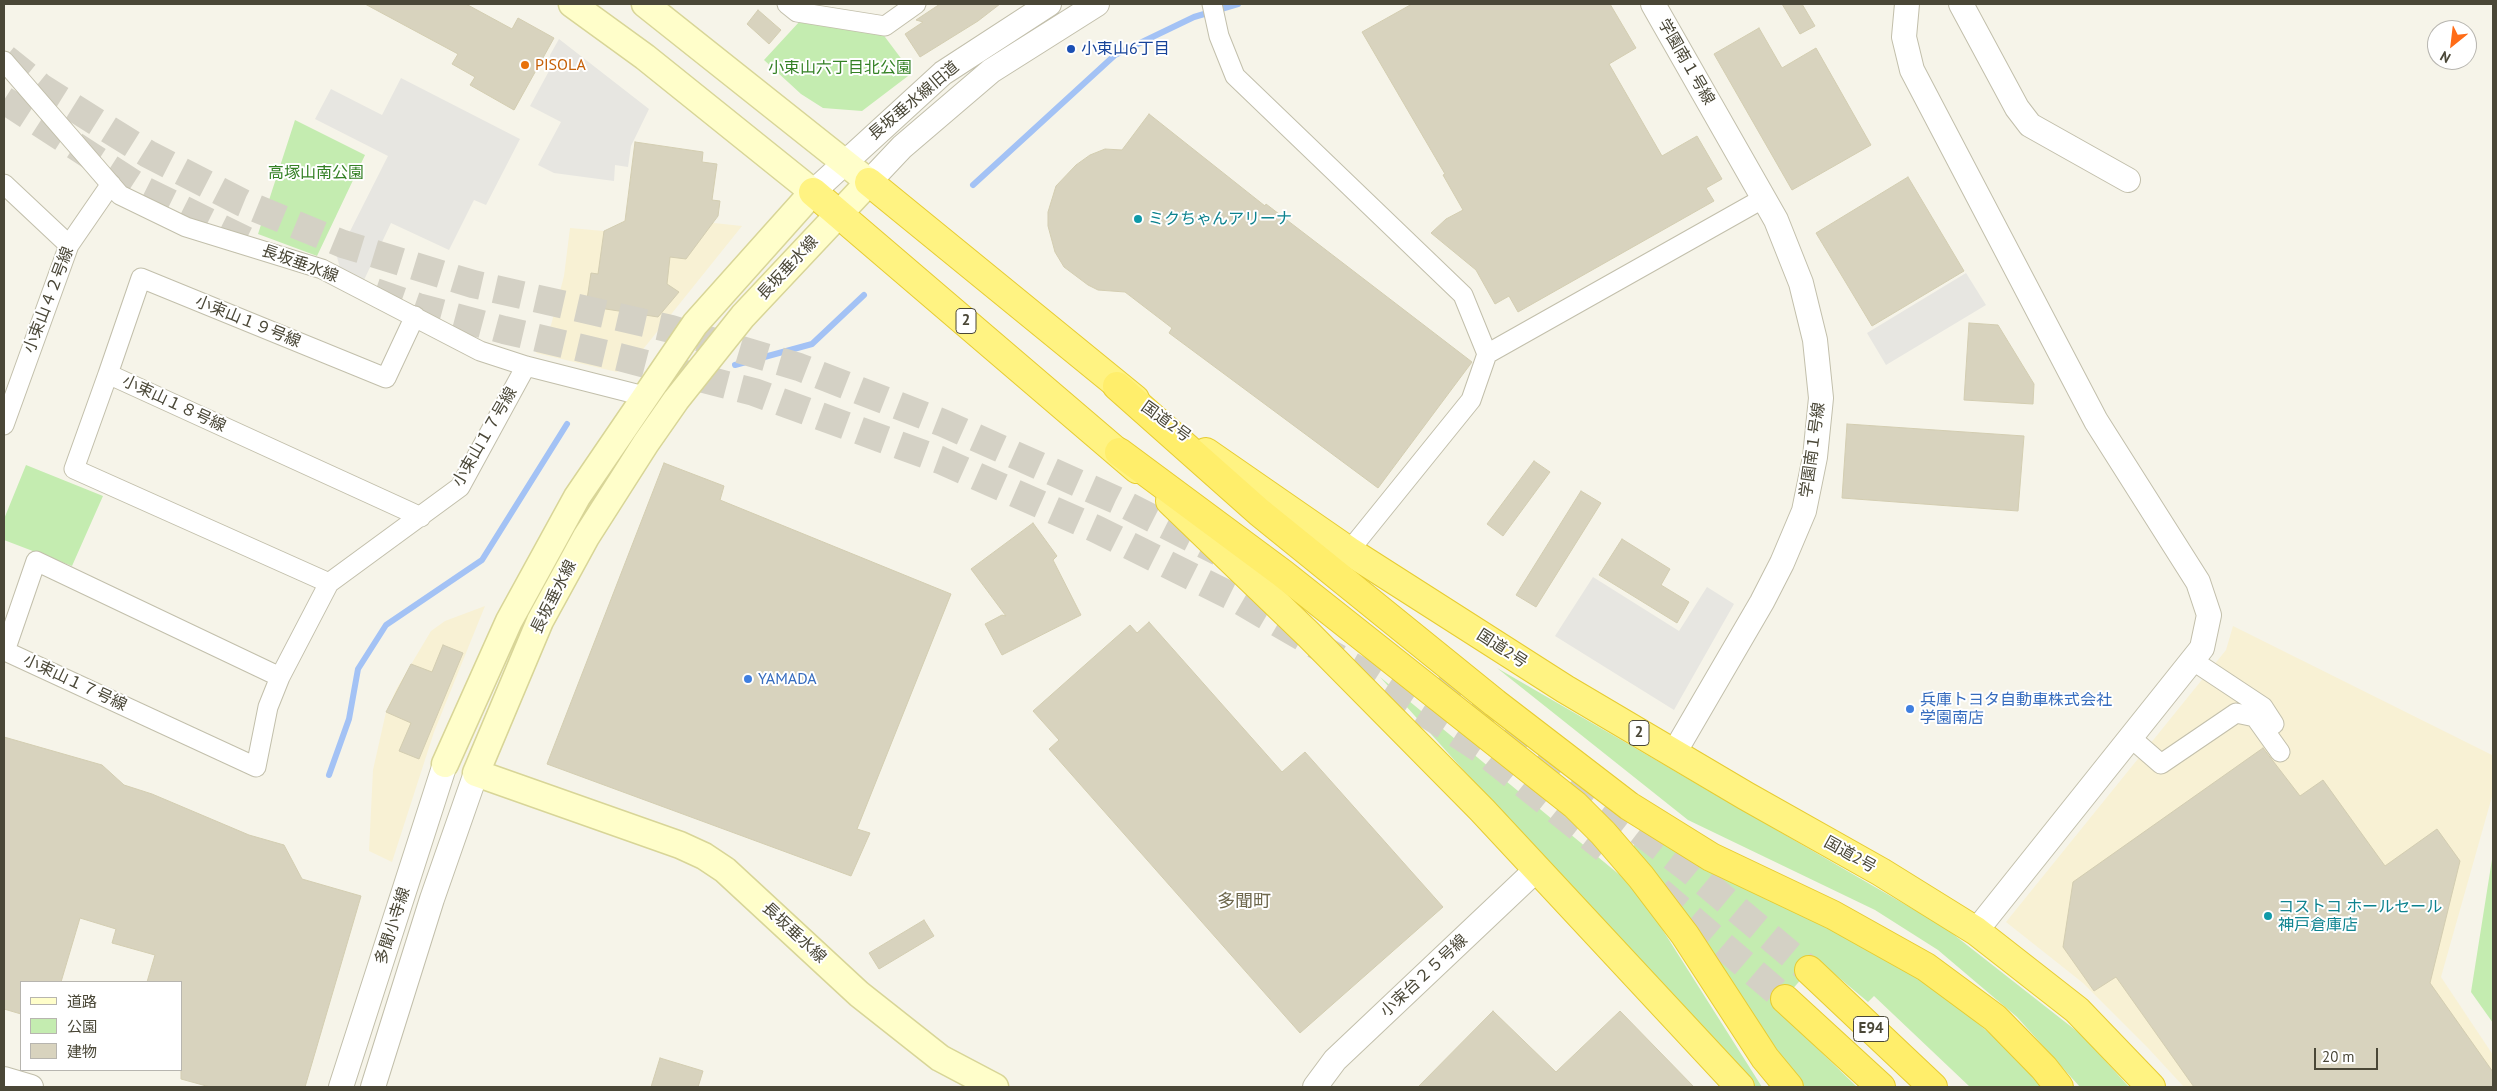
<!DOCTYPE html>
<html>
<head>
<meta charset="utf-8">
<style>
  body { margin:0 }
  #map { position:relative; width:2497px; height:1091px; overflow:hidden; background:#f6f4e9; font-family:"PT Sans","Noto Sans JP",sans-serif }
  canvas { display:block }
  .frame { position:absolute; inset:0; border:5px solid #4a4737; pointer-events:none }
  .legend { position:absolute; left:20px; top:981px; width:162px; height:90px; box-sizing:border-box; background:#fff; border:1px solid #b7b5af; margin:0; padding:6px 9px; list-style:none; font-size:15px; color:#4a4737 }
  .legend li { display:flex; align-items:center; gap:10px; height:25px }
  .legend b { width:25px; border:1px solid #b7b5af }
  .north { position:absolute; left:2427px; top:20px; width:50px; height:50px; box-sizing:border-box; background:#fff; border:1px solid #b7b5af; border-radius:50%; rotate:209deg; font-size:14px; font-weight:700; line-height:20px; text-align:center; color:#4a4737 }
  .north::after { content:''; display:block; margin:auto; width:18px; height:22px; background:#ff6c17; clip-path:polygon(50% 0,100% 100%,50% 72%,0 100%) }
  .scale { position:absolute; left:2314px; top:1048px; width:64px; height:22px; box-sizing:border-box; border:2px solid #4a4737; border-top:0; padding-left:6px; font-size:15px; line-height:18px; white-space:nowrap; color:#4a4737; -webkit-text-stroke:4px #fff; paint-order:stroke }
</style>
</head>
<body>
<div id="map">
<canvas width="2497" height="1091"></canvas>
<div class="frame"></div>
<ul class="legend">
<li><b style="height:6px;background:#fffeca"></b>道路</li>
<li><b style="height:14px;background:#c4ecb0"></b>公園</li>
<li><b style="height:14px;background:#d8d3be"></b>建物</li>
</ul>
<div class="north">N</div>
<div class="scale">20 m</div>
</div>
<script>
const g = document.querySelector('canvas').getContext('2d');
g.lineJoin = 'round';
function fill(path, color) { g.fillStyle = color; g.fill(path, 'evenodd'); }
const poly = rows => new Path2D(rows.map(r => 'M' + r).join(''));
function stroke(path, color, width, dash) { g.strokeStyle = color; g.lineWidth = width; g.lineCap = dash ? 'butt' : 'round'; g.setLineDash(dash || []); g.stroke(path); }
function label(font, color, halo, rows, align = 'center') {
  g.font = font + ' "PT Sans","Noto Sans JP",sans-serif'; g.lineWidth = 4; g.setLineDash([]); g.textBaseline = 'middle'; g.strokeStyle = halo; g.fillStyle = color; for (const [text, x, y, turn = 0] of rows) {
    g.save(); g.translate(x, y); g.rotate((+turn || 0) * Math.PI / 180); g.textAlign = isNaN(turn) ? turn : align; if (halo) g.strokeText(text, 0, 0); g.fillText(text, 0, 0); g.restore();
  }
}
fill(poly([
  [686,220,742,226,632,363,617,372,536,353,551,325,564,276,570,228,604,231,619,224],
  [485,606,434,732,392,862,369,851,373,770,386,712,397,688,431,631,445,621],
  [2233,626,2492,755,2493,793,2441,977,2493,1055,2493,1087,2184,1087,2148,1048,2083,983,2006,922,2226,650]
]), '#f8f1d4');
fill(poly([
  [800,21,882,33,912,73,862,111,823,108,801,94,764,60],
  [295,120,365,155,317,256,258,234],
  [26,465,103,496,72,566,4,540,4,519],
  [1497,668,1944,927,2083,1036,2129,1087,2080,1087,2017,1017,1938,950,1875,910,1688,820],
  [1380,677,1621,876,1645,902,1762,1087,1747,1087],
  [1644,831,1904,966,1951,1000,1996,1039,2043,1087,1970,1087,1874,996,1868,1002,1818,960,1776,1008,1857,1087,1803,1087,1661,882,1633,847],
  [2493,853,2493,1023,2471,992]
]), '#c4ecb0');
fill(poly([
  [559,39,649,109,631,146,628,167,615,165,614,181,554,173,538,165,561,122,530,106,549,71,550,55],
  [401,78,520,139,486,205,474,200,449,250,391,223,364,280,340,268,337,257,388,156,315,119,331,89,382,115],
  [1966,273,1986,305,1886,365,1867,333],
  [1593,577,1679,631,1707,587,1734,604,1674,710,1555,636]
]), '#e7e6e1');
stroke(poly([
  [973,185,1115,55,1194,17,1238,4],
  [735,365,812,344,864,295],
  [329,775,349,719,358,669,386,625,482,560,567,424]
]), '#a3c2f5', 6);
const building = poly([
  [365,4,466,4,512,29,518,18,554,38,514,110,470,85,475,77,452,64,458,54,365,4],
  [940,4,1000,4,978,21,920,57,905,34,923,22,916,20,940,4],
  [1412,4,1610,4,1636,48,1609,64,1662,156,1697,136,1722,179,1706,188,1714,201,1518,312,1509,296,1495,304,1476,270,1431,233,1446,219,1463,210,1443,175,1445,174,1362,32,1412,4],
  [1782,4,1802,4,1815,26,1800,34,1782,4],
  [758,10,781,30,769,44,747,24,758,10],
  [1759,28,1782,68,1816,48,1871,145,1792,190,1714,54,1759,28],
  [1149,114,1265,206,1266,204,1472,362,1378,488,1169,333,1172,328,1125,292,1098,290,1088,285,1064,267,1055,252,1048,226,1048,212,1056,186,1076,165,1090,155,1105,149,1122,150,1149,114],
  [635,142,703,152,702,162,717,164,712,200,720,201,718,216,686,259,670,257,667,284,679,292,658,317,586,306,591,273,598,274,604,231,625,221,635,142],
  [1908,177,1964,271,1872,326,1816,233,1908,177],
  [1969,323,1998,325,2034,384,2033,404,1964,400,1969,323],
  [1847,424,2024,436,2018,511,1842,498,1847,424],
  [1534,461,1550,472,1503,536,1487,524,1534,461],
  [664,463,724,486,720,500,951,594,857,829,870,833,851,876,547,764,664,463],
  [1581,491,1601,503,1536,607,1516,595,1581,491],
  [1033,523,1057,556,1053,560,1081,615,1002,655,985,624,1002,615,1006,616,971,569,1033,523],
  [1622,539,1670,569,1661,585,1689,602,1677,623,1599,575,1622,539],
  [1149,622,1282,772,1305,752,1443,907,1300,1033,1049,749,1059,740,1033,711,1130,625,1137,633,1149,622],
  [443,645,463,653,419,759,399,751,411,723,386,712,411,664,432,672,443,645],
  [4,737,102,765,124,785,152,794,249,835,284,845,302,879,361,896,305,1087,210,1087,181,1079,181,982,147,982,155,955,112,943,116,929,80,918,61,982,21,982,21,1014,4,1009,4,737],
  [2263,748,2300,796,2323,780,2385,866,2437,829,2460,861,2430,983,2493,1072,2493,1087,2194,1087,2116,977,2094,991,2063,947,2073,882,2263,748],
  [924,920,934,936,879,969,869,953,924,920],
  [1493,1011,1556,1072,1620,1011,1694,1087,1418,1087,1493,1011],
  [660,1058,703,1071,698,1087,651,1087,660,1058]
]);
fill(building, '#d8d3be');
stroke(building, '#d3cdb1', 1);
stroke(poly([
  [5,58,42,88,148,154,243,203,343,244,473,284,671,329,799,367,943,423,1116,500,1219,552],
  [4,100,142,189,249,242],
  [375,292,418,307,504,330,619,357,754,392,940,460,1096,529,1237,599,1362,672,1480,749,1605,849],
  [1436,682,1496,721,1691,871,1809,970],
  [1659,891,1785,999]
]), '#d4d1c5', 28, [28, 14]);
const minor = poly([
  [787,4,797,12,885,26,916,4],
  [1212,4,1219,36,1235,76,1463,295,1487,354],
  [4,61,120,195,186,227,322,269,480,351,526,366,644,396],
  [4,184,69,245],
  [108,374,141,278,386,378,415,316],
  [4,425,69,245,111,184],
  [1349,551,1471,400,1487,354,1764,198],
  [329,583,74,469,108,374,421,517],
  [2192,660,2263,707,2274,724],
  [280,677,36,561,5,651,256,767,268,707,280,677,329,583,460,487,526,366],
  [2130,737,2161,764,2236,713,2255,717,2280,752]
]);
const tertiary = poly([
  [1653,4,1776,220,1801,283,1815,340,1821,398,1815,457,1804,511,1782,563,1762,602,1674,753],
  [1907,4,1904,37,1912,70,2096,421,2198,582,2209,615,2202,648,1976,931],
  [1961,4,2017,108,2030,125,2128,180],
  [869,182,902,147,991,71,1097,4],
  [813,192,943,73,1049,4],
  [4,1079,31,1087],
  [341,1087,445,764],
  [373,1087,432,899,476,773],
  [1315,1087,1335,1060,1537,869]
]);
const secondary = poly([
  [645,4,869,182,743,316,676,400,646,443,586,537,540,621,476,773,680,845,704,856,725,870,859,994,940,1058,995,1087],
  [445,764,509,621,577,497,695,324,813,192,645,57,572,4]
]);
const trunk = poly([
  [869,182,1135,399],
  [813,192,1137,469],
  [1206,452,1349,551,1565,689,1746,796,1881,872,1976,931,2077,1010,2151,1087],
  [1170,501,1309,635,1482,810,1740,1087]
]);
const motorway = poly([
  [1117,386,1259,512,1495,703,1629,806,1711,857,1833,915,1926,967,1995,1018,2044,1068,2059,1087],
  [1119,452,1282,573,1575,805,1603,833,1641,877,1685,935,1765,1058,1789,1087],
  [1809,970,1933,1087],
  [1785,999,1881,1087]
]);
stroke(minor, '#c2bfab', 21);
stroke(tertiary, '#c2bfab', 26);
stroke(secondary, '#d8d597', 29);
stroke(trunk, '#e7cc32', 30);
stroke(motorway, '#e7cc32', 30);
stroke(minor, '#fff', 19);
stroke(tertiary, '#fff', 24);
stroke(secondary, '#fffeca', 26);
stroke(trunk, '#fff382', 28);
stroke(motorway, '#ffee6b', 28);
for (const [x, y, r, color] of [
  [1071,49,5,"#1a4fb4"],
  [525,65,5,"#e8710a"],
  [1138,219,5,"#0f9aa8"],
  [748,679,5,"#3f7fe0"],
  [1910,709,5,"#3f7fe0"],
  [2268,916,5,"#0f9aa8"]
]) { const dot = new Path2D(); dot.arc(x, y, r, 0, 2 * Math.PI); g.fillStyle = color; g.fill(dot); stroke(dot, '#fff', 2); }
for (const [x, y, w] of [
  [966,321,20],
  [1639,733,20],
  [1871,1029,35]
]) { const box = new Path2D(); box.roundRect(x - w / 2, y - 12.5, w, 25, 4); g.fillStyle = '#fff'; g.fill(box); stroke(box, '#4a4737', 1); }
label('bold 15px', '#4a4737', null, [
  ["2",966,321],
  ["2",1639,733],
  ["E94",1871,1029]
]);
label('16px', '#164399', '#fff', [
  ["小束山6丁目",1081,49]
], 'left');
label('16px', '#4a4737', '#fff', [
  ["学園南１号線",1686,62,60],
  ["長坂垂水線旧道",914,101,-40],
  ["長坂垂水線",300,264,20],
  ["長坂垂水線",788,268,-47],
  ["小束山４２号線",49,300,-69],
  ["小束山１９号線",248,322,22],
  ["小束山１８号線",174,404,25],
  ["国道2号",1166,422,36],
  ["小束山１７号線",485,437,-60],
  ["学園南１号線",1813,450,-82],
  ["長坂垂水線",554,597,-63],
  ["国道2号",1502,649,33],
  ["小束山１７号線",75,683,25],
  ["国道2号",1850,855,29],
  ["多聞小寺線",393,926,-72],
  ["長坂垂水線",794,933,43],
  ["小束台２５号線",1424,976,-43]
]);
label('16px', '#c56008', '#fff', [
  ["PISOLA",535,65]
], 'left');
label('16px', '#348125', '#fff', [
  ["小束山六丁目北公園",840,68],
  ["高塚山南公園",316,173]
]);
label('16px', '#0d838f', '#fff', [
  ["ミクちゃんアリーナ",1148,219],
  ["コストコ ホールセール",2278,907],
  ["神戸倉庫店",2278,925]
], 'left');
label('16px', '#366cbe', '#fff', [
  ["YAMADA",758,679],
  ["兵庫トヨタ自動車株式会社",1920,700],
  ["学園南店",1920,718]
], 'left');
label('18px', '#6e684d', '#fff', [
  ["多聞町",1244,902]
]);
</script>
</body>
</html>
